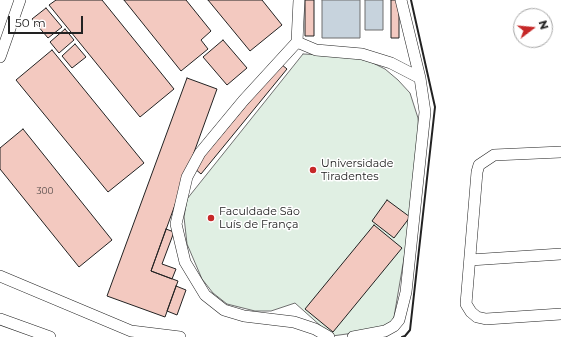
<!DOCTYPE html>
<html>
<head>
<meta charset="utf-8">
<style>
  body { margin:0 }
  #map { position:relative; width:561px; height:337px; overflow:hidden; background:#fff; font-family:Montserrat,sans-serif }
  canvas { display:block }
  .north { position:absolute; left:513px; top:8px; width:40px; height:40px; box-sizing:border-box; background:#fff; border:1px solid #a7a7a7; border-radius:50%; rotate:74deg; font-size:11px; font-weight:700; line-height:16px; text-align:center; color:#222 }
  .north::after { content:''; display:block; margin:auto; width:14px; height:18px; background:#c62828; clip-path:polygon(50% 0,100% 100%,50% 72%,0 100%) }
  .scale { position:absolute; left:8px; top:16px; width:75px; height:18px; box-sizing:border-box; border:2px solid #222; border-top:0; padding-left:5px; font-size:12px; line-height:14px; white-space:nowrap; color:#222; -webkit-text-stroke:3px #fff; paint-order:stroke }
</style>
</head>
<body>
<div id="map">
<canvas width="561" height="337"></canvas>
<div class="north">N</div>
<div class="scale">50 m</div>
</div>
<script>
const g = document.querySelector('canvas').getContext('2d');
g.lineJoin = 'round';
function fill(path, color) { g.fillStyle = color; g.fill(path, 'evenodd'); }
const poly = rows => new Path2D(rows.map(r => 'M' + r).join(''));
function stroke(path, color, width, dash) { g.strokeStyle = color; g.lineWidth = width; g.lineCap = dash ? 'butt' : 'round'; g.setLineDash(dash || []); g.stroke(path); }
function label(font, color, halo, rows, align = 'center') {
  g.font = font + ' Montserrat,sans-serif'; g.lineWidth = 3; g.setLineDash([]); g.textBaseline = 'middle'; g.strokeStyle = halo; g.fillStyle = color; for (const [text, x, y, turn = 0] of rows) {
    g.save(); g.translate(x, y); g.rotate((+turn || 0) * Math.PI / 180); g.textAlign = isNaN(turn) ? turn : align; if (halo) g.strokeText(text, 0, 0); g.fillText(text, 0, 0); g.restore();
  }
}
const green = poly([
  [303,54,346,56,369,61,385,69,398,80,410,93,418,118,419,140,411,217,394,317,389,326,376,330,332,336,295,303,271,311,255,311,227,304,213,293,202,279,187,244,184,217,187,199,303,54]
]);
fill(green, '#e0efe3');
stroke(green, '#6f6f6f', 1);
const water = poly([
  [322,0,360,0,360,38,322,38,322,0],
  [365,0,383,0,383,30,365,30,365,0]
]);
fill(water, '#c7d3dd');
stroke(water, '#6f6f6f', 1);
const building = poly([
  [56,0,102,0,174,89,140,117,49,5,56,0],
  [124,0,186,0,211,31,201,40,208,49,181,71,124,0],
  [208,0,262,0,282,25,250,51,208,0],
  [305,0,314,0,314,36,305,36,305,0],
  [391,0,399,0,399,38,391,38,391,0],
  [46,8,62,27,48,38,32,19,46,8],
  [65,29,74,40,59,53,50,42,65,29],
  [223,40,247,68,227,85,203,57,223,40],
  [75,44,86,57,72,68,62,56,75,44],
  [52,50,144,163,108,192,16,80,52,50],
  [281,64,287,69,201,174,194,168,281,64],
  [187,78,217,89,151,271,178,281,165,317,107,296,187,78],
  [23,129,112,240,79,267,0,169,0,148,23,129],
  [387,200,410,217,394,238,372,221,387,200],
  [374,225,402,248,333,332,305,309,374,225],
  [166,229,174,232,162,264,176,269,172,279,151,271,166,229],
  [176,286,186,290,177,315,167,311,176,286]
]);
fill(building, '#f3c9c0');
stroke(building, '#222', 1);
const minor = poly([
  [299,0,297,42,243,101,200,153,187,177,176,224,185,262,205,295,224,310,244,316,294,322,315,329,329,337],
  [297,42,316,50,362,54,391,63,420,78],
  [0,57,20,0],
  [561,152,494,155,479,165,477,172,466,304,471,312,477,317,486,319,561,314],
  [470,260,561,254],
  [0,276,131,331,180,337],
  [0,319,50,337],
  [353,337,385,331,394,326,399,320,406,292,425,112,420,78,401,0]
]);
stroke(minor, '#222', 12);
stroke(minor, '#fff', 11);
stroke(poly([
  [402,337,405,336,410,330,435,107,411,0]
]), '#222', 2);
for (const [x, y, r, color] of [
  [313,170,4,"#c62828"],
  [211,218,4,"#c62828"]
]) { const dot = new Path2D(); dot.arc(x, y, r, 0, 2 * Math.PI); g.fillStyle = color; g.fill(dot); stroke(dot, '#fff', 1.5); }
label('9px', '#564c4a', null, [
  ["300",45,191]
]);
label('11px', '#222', '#fff', [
  ["Universidade",321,164],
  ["Tiradentes",321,177],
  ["Faculdade São",219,212],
  ["Luís de França",219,225]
], 'left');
</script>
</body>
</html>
